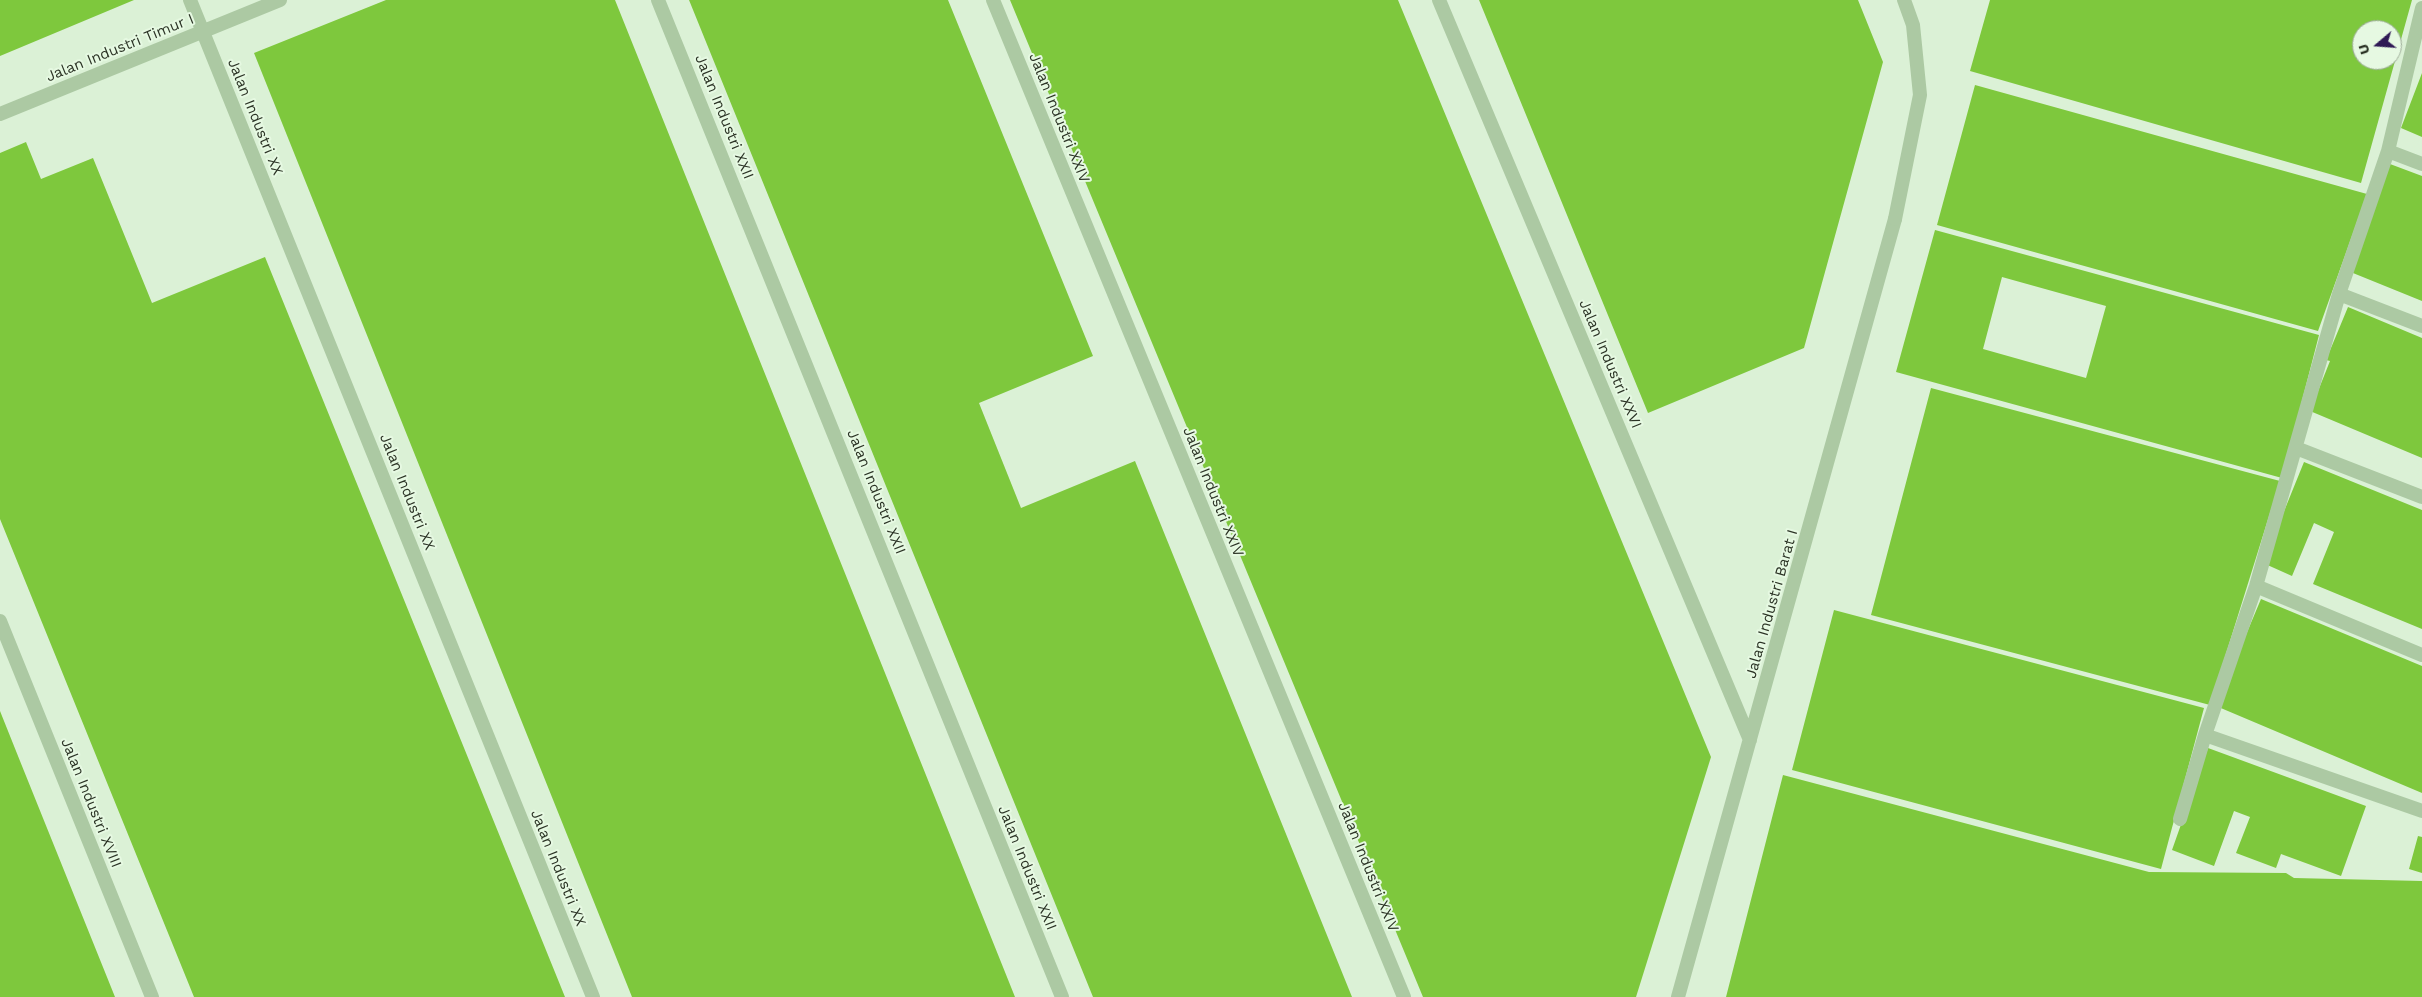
<!DOCTYPE html>
<html>
<head>
<meta charset="utf-8">
<style>
  body { margin:0 }
  #map { position:relative; width:2422px; height:997px; overflow:hidden; background:#dbf1d6; font-family:"Work Sans",sans-serif }
  canvas { display:block }
  .north { position:absolute; left:2352px; top:20px; width:50px; height:50px; box-sizing:border-box; background:#e6f9e2; border:1px solid #9baa96; border-radius:50%; rotate:252deg; font-size:14px; font-weight:700; line-height:20px; text-align:center; color:#2b3325 }
  .north::after { content:''; display:block; margin:auto; width:18px; height:22px; background:#2f1a55; clip-path:polygon(50% 0,100% 100%,50% 72%,0 100%) }
</style>
</head>
<body>
<div id="map">
<canvas width="2422" height="997"></canvas>
<div class="north">U</div>
</div>
<script>
const g = document.querySelector('canvas').getContext('2d');
g.lineJoin = 'round';
function fill(path, color) { g.fillStyle = color; g.fill(path, 'evenodd'); }
const poly = rows => new Path2D(rows.map(r => 'M' + r).join(''));
function stroke(path, color, width, dash) { g.strokeStyle = color; g.lineWidth = width; g.lineCap = dash ? 'butt' : 'round'; g.setLineDash(dash || []); g.stroke(path); }
function label(font, color, halo, rows, align = 'center') {
  g.font = font + ' "Work Sans",sans-serif'; g.lineWidth = 4; g.setLineDash([]); g.textBaseline = 'middle'; g.strokeStyle = halo; g.fillStyle = color; for (const [text, x, y, turn = 0] of rows) {
    g.save(); g.translate(x, y); g.rotate((+turn || 0) * Math.PI / 180); g.textAlign = isNaN(turn) ? turn : align; if (halo) g.strokeText(text, 0, 0); g.fillText(text, 0, 0); g.restore();
  }
}
fill(poly([
  [0,0,134,0,0,56],
  [386,0,615,0,1015,997,632,997,254,53],
  [689,0,948,0,1093,356,979,403,1021,508,1135,461,1352,997,1093,997],
  [1010,0,1398,0,1711,757,1636,997,1423,997],
  [1479,0,1858,0,1883,62,1804,348,1648,413],
  [1990,0,2412,0,2361,183,1970,71],
  [2362,30,2392,30,2392,60,2362,60],
  [2422,73,2422,137,2401,128],
  [1975,85,2367,194,2318,331,1937,225],
  [26,142,41,179,93,158,152,303,265,257,565,997,194,997,0,519,0,153],
  [2390,164,2422,176,2422,301,2348,271],
  [1935,230,2319,335,2282,478,1896,372],
  [2002,277,2106,306,2086,378,1983,349],
  [2348,307,2422,338,2422,458,2310,411,2330,361,2326,360],
  [1931,388,2280,481,2210,705,1871,615],
  [2304,462,2422,510,2422,629,2313,584,2334,532,2314,523,2292,576,2263,563],
  [2261,599,2422,666,2422,793,2216,706],
  [1834,610,2204,708,2161,869,1792,770],
  [0,711,20,761,115,997,0,997],
  [2208,748,2366,806,2341,876,2281,854,2276,868,2236,853,2250,817,2234,811,2214,866,2172,850],
  [1783,775,2149,872,2286,873,2294,878,2422,881,2422,997,1726,997],
  [2418,836,2422,837,2422,873,2409,869]
]), '#7ec83d');
stroke(poly([
  [190,0,593,997],
  [658,0,1062,997],
  [993,0,1404,997],
  [1439,0,1750,740],
  [0,114,280,0],
  [0,621,152,997],
  [1678,997,1895,219]
]), '#acc9a3', 14);
stroke(poly([
  [2388,151,2422,164],
  [1895,219,1920,95,1913,25,1904,0],
  [2339,294,2422,326],
  [2296,448,2422,497],
  [2256,586,2422,655],
  [2205,735,2422,811],
  [2180,819,2205,735,2256,586,2339,294,2388,151,2422,8]
]), '#acc9a3', 14);
label('15px', '#2b3325', '#e6f9e2', [
  ["Jalan Industri Timur I",120,48,-22],
  ["Jalan Industri XX",255,117,68],
  ["Jalan Industri XXII",724,117,68],
  ["Jalan Industri XXIV",1059,118,68],
  ["Jalan Industri XXVI",1610,364,67],
  ["Jalan Industri XX",407,492,68],
  ["Jalan Industri XXII",876,492,68],
  ["Jalan Industri XXIV",1213,492,68],
  ["Jalan Industri Barat I",1772,604,-74],
  ["Jalan Industri XVIII",91,803,68],
  ["Jalan Industri XXIV",1368,867,68],
  ["Jalan Industri XX",558,868,68],
  ["Jalan Industri XXII",1027,868,68]
]);
</script>
</body>
</html>
